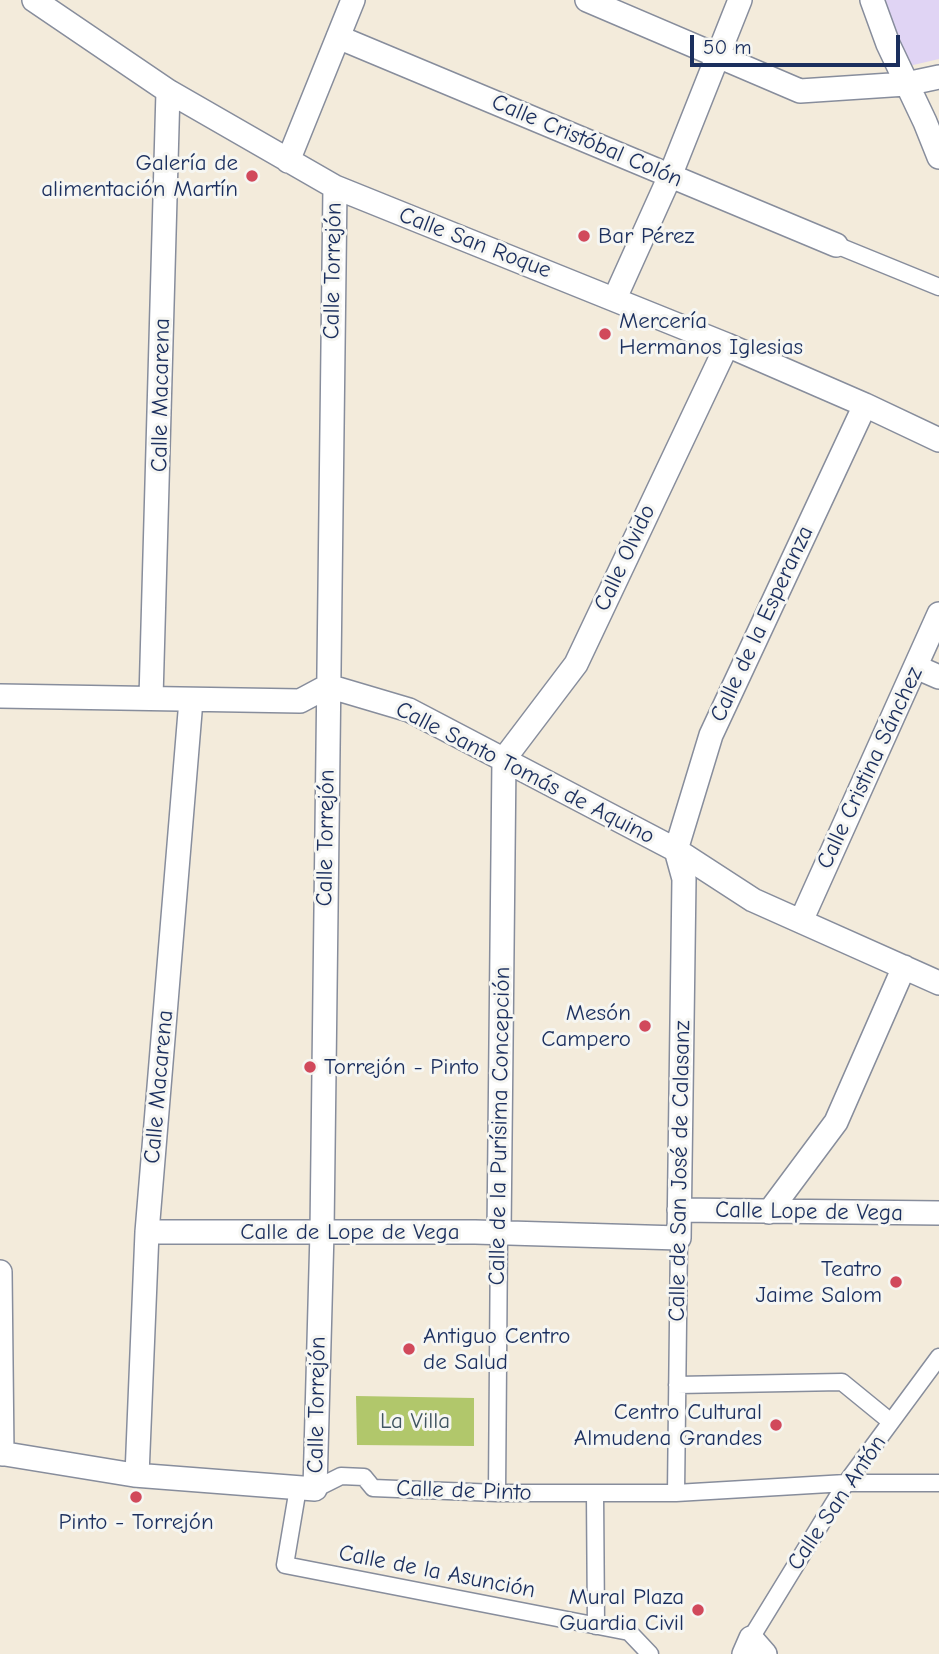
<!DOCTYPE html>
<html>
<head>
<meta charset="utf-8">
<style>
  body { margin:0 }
  #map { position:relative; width:939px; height:1654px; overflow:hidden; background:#f3ebdb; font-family:"Comic Neue",sans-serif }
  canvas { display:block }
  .scale { position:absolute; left:690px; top:35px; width:210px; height:32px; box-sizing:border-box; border:4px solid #1b2f5e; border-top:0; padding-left:9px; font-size:21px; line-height:24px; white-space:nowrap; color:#1b2f5e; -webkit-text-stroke:5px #f6f6f2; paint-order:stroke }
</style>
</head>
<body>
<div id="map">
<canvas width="939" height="1654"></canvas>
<div class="scale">50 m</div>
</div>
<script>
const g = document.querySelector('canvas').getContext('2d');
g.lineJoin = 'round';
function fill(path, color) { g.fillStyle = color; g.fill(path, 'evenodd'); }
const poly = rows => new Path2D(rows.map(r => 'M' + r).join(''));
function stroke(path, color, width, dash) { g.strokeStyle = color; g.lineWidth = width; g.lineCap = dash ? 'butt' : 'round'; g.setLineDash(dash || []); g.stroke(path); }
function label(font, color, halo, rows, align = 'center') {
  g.font = font + ' "Comic Neue",sans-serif'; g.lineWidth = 6; g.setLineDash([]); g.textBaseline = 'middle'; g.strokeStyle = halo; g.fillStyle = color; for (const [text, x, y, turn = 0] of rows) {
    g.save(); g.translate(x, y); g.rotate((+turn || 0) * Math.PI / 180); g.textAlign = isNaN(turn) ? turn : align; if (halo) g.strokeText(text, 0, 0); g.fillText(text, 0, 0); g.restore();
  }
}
fill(poly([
  [885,0,939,0,939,59,909,66]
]), '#e0d4f4');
fill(poly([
  [356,1396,474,1398,474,1446,357,1445]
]), '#b1c76b');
const pedestrian = poly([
  [836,245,939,287],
  [677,1385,842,1382,891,1422],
  [298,1488,285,1565,629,1632,650,1654],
  [315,1489,341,1476,364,1477,373,1488,497,1493,676,1493,846,1483,939,1483],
  [497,1493,499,1233],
  [595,1493,596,1626],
  [676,1493,679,1238],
  [751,1638,846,1483,939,1357]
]);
const minor = poly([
  [34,0,168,91,335,187,727,345,865,405,939,440],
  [587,0,800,91,906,84,939,77],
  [872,0,888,44,925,122,939,157],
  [338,37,836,245],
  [288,161,353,0],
  [615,298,670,176,740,0],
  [916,667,939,677],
  [0,696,300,701,328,686,409,710,676,850,753,900,939,983],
  [151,698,168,91],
  [504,759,576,664,727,345],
  [676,850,711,735,865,405],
  [801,921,939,614],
  [679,1210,939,1213],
  [769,1212,836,1122,904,967],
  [147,1232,475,1232,679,1238,684,879,676,850],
  [499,1233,504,759],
  [0,1272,2,1454],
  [0,1453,134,1475,315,1489,322,1232,335,187],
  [137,1475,147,1232,191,700],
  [744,1654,751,1638,765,1654]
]);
stroke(pedestrian, '#878d9c', 19);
stroke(minor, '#878d9c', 26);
stroke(pedestrian, '#fff', 16);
stroke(minor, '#fff', 23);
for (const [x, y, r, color] of [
  [252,176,7,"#d1495b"],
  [584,236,7,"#d1495b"],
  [605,334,7,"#d1495b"],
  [645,1026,7,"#d1495b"],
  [310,1067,7,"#d1495b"],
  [896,1282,7,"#d1495b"],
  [409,1349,7,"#d1495b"],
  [776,1425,7,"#d1495b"],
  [136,1497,7,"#d1495b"],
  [698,1610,7,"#d1495b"]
]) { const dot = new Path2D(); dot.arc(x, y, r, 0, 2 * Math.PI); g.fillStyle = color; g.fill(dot); stroke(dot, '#f6f6f2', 2.5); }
label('23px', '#1b2f5e', '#f6f6f2', [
  ["Calle Cristóbal Colón",587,141,23],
  ["Calle San Roque",475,243,21],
  ["Calle Torrejón",333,271,-89],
  ["Calle Macarena",161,395,-89],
  ["Calle Olvido",625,558,-65],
  ["Calle de la Esperanza",762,624,-65],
  ["Calle Cristina Sánchez",870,768,-65],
  ["Calle Santo Tomás de Aquino",525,773,27],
  ["Calle Torrejón",326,838,-89],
  ["Calle Macarena",159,1087,-85],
  ["Calle de la Purísima Concepción",500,1126,-89],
  ["Calle de San José de Calasanz",680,1171,-89],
  ["Calle Lope de Vega",809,1212,1],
  ["Calle de Lope de Vega",350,1232],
  ["Calle Torrejón",317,1405,-89],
  ["Calle de Pinto",464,1491,2],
  ["Calle San Antón",837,1503,-56],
  ["Calle de la Asunción",437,1572,11]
]);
label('23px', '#1b2f5e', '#f6f6f2', [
  ["Galería de",238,163],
  ["alimentación Martín",238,189],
  ["Bar Pérez",598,236,"left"],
  ["Mercería",619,321,"left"],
  ["Hermanos Iglesias",619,347,"left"],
  ["Mesón",631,1013],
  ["Campero",631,1039],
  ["Torrejón - Pinto",324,1067,"left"],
  ["Teatro",882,1269],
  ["Jaime Salom",882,1295],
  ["Antiguo Centro",423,1336,"left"],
  ["de Salud",423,1362,"left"],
  ["Centro Cultural",762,1412],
  ["Almudena Grandes",762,1438],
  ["Pinto - Torrejón",136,1522,"center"],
  ["Mural Plaza",684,1597],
  ["Guardia Civil",684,1623]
], 'right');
label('23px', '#405561', '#f6f6f2', [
  ["La Villa",415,1421]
]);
</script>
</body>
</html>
